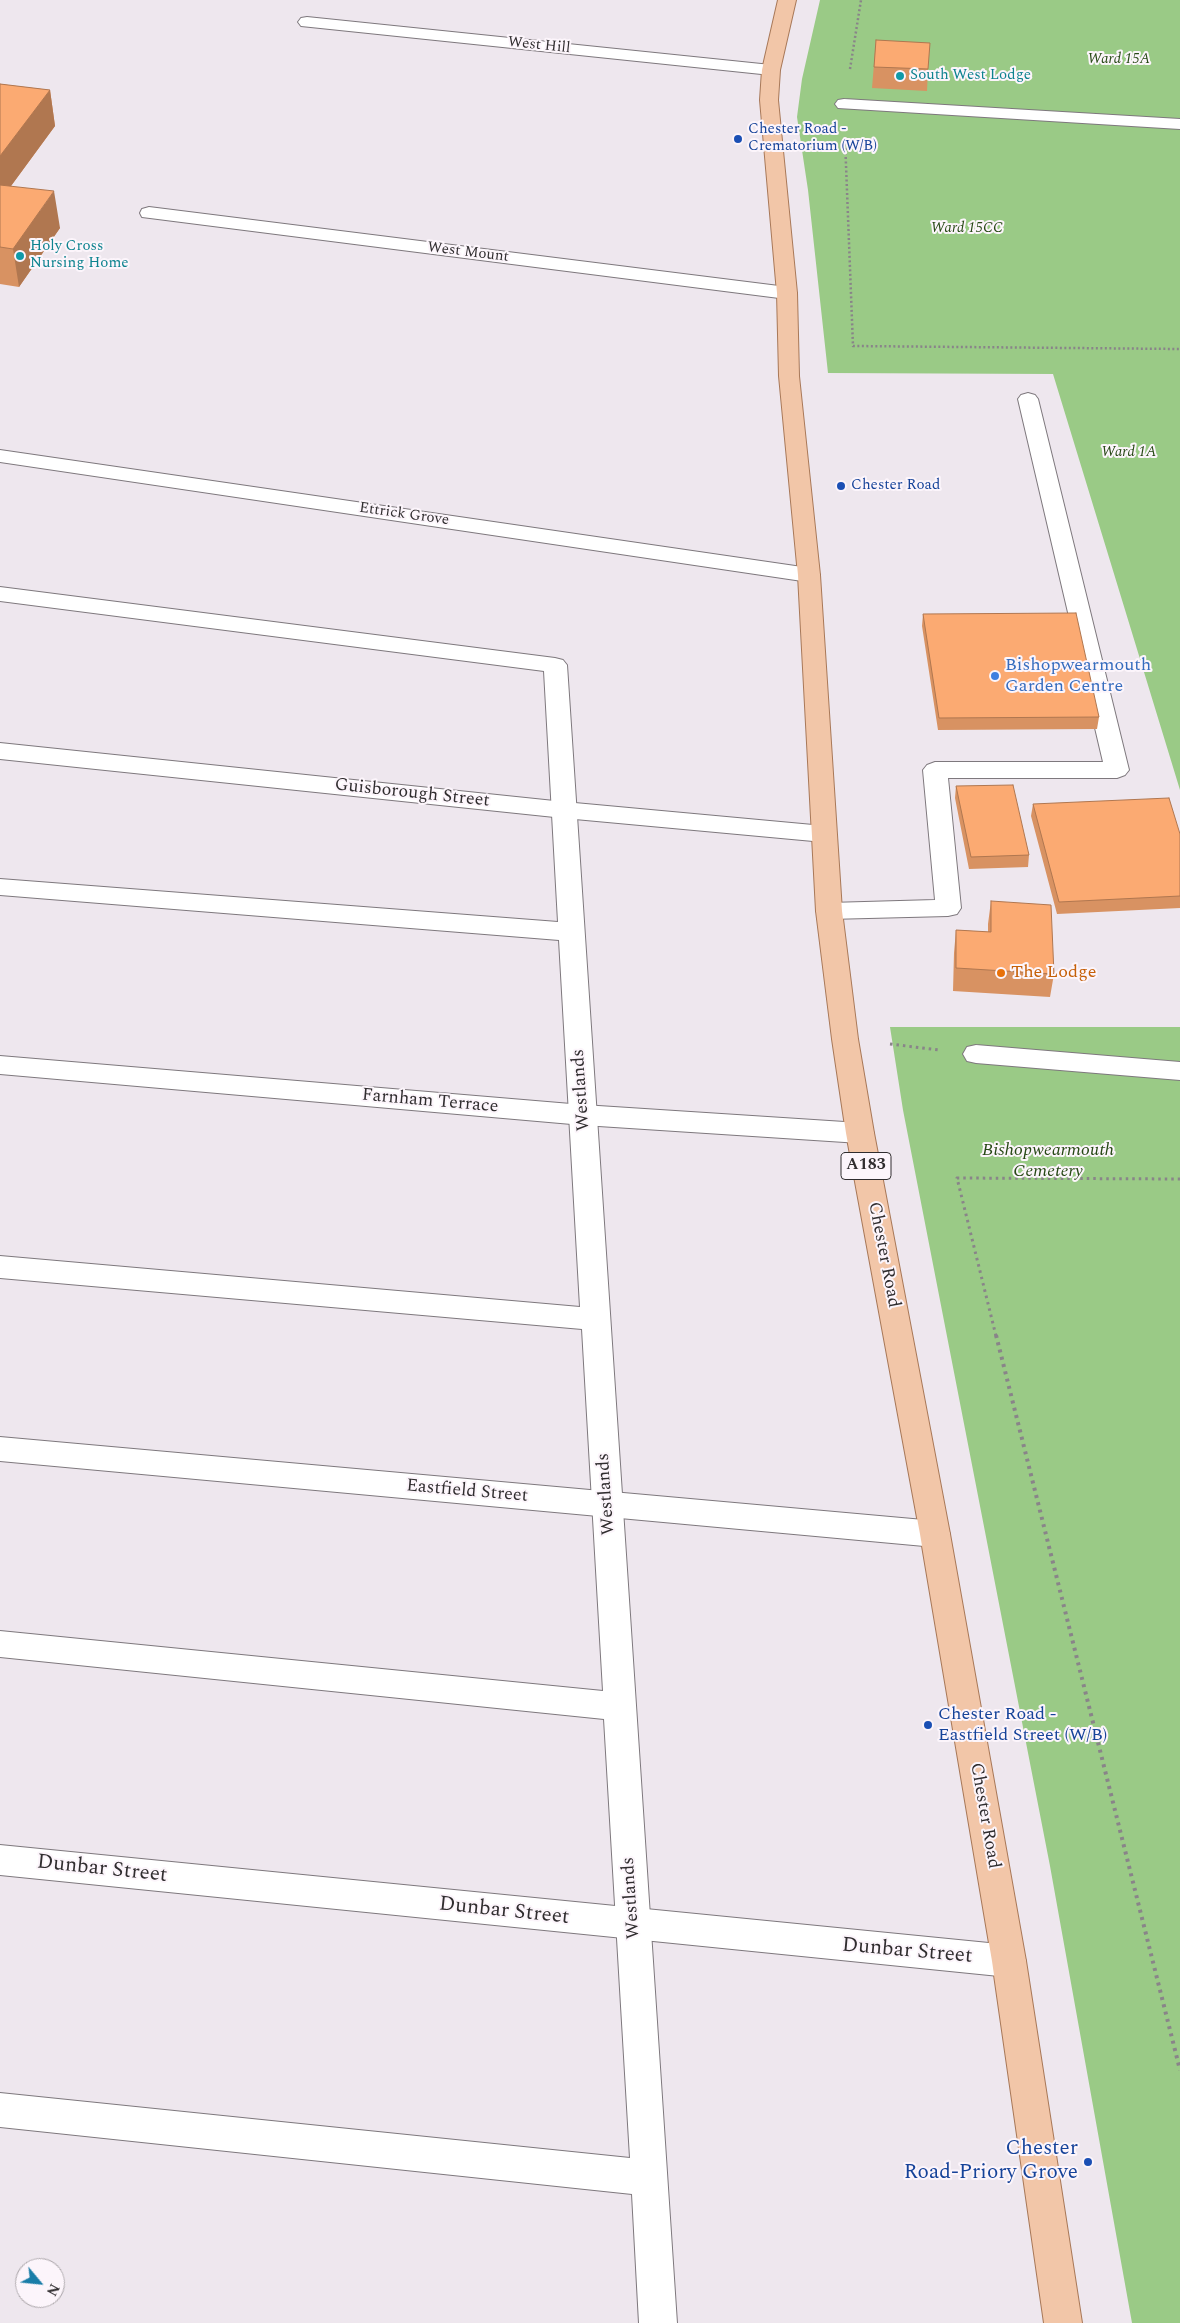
<!DOCTYPE html>
<html>
<head>
<meta charset="utf-8">
<style>
  body { margin:0 }
  #map { position:relative; width:1180px; height:2323px; overflow:hidden; background:#eee7ee; font-family:Spectral,serif }
  canvas { display:block }
  .north { position:absolute; left:15px; top:2258px; width:50px; height:50px; box-sizing:border-box; background:#fcf5fb; border:1px solid #aaa5a9; border-radius:50%; rotate:118deg; font-size:14px; font-weight:700; line-height:20px; text-align:center; color:#302d2f }
  .north::after { content:''; display:block; margin:auto; width:18px; height:22px; background:#197da8; clip-path:polygon(50% 0,100% 100%,50% 72%,0 100%) }
</style>
</head>
<body>
<div id="map">
<canvas width="1180" height="2323"></canvas>
<div class="north">N</div>
</div>
<script>
const g = document.querySelector('canvas').getContext('2d');
g.lineJoin = 'round';
function fill(path, color) { g.fillStyle = color; g.fill(path, 'evenodd'); }
const poly = rows => new Path2D(rows.map(r => 'M' + r).join(''));
function stroke(path, color, width, dash) { g.strokeStyle = color; g.lineWidth = width; g.lineCap = dash ? 'butt' : 'round'; g.setLineDash(dash || []); g.stroke(path); }
function label(font, color, halo, rows, align = 'center') {
  g.font = font + ' Spectral,serif'; g.lineWidth = 4; g.setLineDash([]); g.textBaseline = 'middle'; g.strokeStyle = halo; g.fillStyle = color; for (const [text, x, y, turn = 0] of rows) {
    g.save(); g.translate(x, y); g.rotate((+turn || 0) * Math.PI / 180); g.textAlign = isNaN(turn) ? turn : align; if (halo) g.strokeText(text, 0, 0); g.fillText(text, 0, 0); g.restore();
  }
}
fill(poly([
  [820,0,1180,0,1180,790,1053,374,828,373,808,190,797,117,802,79],
  [890,1027,1180,1027,1180,2323,1132,2323,1050,1866,903,1110]
]), '#9aca86');
const service = poly([
  [844,99,1180,119,1180,129,838,108,835,104,838,100,844,99],
  [1028,393,1035,395,1038,399,1129,770,1125,775,1117,778,948,778,961,908,957,914,948,916,829,919,820,917,816,911,820,905,829,903,935,900,923,770,927,765,935,762,1103,762,1018,399,1021,395,1028,393],
  [0,587,555,658,563,660,567,665,677,2323,639,2323,632,2194,0,2127,0,2093,630,2158,604,1719,0,1657,0,1631,603,1691,582,1329,0,1278,0,1256,580,1307,559,940,0,895,0,879,558,922,544,671,0,601,0,587],
  [976,1045,1180,1062,1180,1080,976,1063,967,1061,963,1054,967,1047,976,1045]
]);
const minor = poly([
  [307,17,771,65,777,66,780,70,777,74,771,75,301,26,298,22,301,18,307,17],
  [149,207,787,287,794,289,797,293,794,297,787,299,142,217,140,213,142,209,149,207],
  [0,743,564,802,824,826,833,828,836,834,833,840,824,842,564,818,0,759,0,743],
  [0,1056,583,1105,860,1123,870,1126,874,1133,870,1140,860,1143,583,1125,0,1074,0,1056],
  [0,1437,935,1521,946,1525,950,1534,946,1543,935,1547,0,1461,0,1437],
  [0,1845,1009,1945,1021,1950,1026,1961,1021,1972,1009,1977,0,1875,0,1845]
]);
const tertiary = poly([
  [0,450,809,568,817,570,820,575,817,580,809,582,0,462,0,450]
]);
const primary = poly([
  [778,0,796,0,780,70,778,100,797,293,799,376,820,575,842,911,858,1039,874,1133,950,1534,1026,1961,1082,2323,1044,2323,992,1961,920,1534,846,1133,832,1039,816,911,798,575,779,376,777,293,760,100,762,70,778,0]
]);
stroke(service, '#7e787d', 2);
stroke(minor, '#7e787d', 2);
stroke(tertiary, '#7e787d', 2);
stroke(primary, '#a87858', 2);
stroke(poly([
  [850,69,861,0],
  [845,139,853,346,1180,349]
]), '#898489', 2.5, [2, 2.5]);
stroke(poly([
  [890,1044,939,1050],
  [996,1336,957,1178,1180,1179]
]), '#898489', 3, [2.5, 4]);
stroke(poly([
  [996,1335,1180,2070]
]), '#898489', 4, [3, 4.5]);
fill(service, '#fff');
fill(minor, '#fff');
fill(tertiary, '#fff');
fill(primary, '#f2c6a8');
fill(poly([
  [876,40,928,69,927,91,872,88],
  [0,84,50,90,55,126,11,186,60,228,19,287,0,284],
  [923,614,1099,717,1097,729,938,730,922,626],
  [956,786,1029,855,1028,867,969,869,955,798],
  [1033,804,1180,834,1180,908,1057,914,1031,816],
  [991,901,1054,974,1050,997,953,991,954,953,956,930,988,932,988,924]
]), '#d89262');
fill(poly([
  [50,90,55,126,0,201,0,156],
  [54,191,60,228,19,287,13,249]
]), '#b07750');
const building = poly([
  [876,40,930,43,928,69,874,67,876,40],
  [0,84,50,90,0,156,0,84],
  [0,185,54,191,13,249,0,247,0,185],
  [1076,613,1099,717,939,718,923,614,1076,613],
  [1013,785,1029,855,971,857,956,786,1013,785],
  [1169,798,1180,834,1180,896,1059,902,1033,804,1169,798],
  [991,901,1051,905,1054,974,956,968,956,930,991,932,991,901]
]);
fill(building, '#fbaa72');
stroke(building, '#b07750', 1);
for (const [x, y, r, color] of [
  [900,76,5,"#0f9aa8"],
  [738,139,5,"#1a4fb4"],
  [20,256,5,"#0f9aa8"],
  [841,486,5,"#1a4fb4"],
  [995,676,5,"#3f7fe0"],
  [1001,973,5,"#e8710a"],
  [928,1725,5,"#1a4fb4"],
  [1088,2162,5,"#1a4fb4"]
]) { const dot = new Path2D(); dot.arc(x, y, r, 0, 2 * Math.PI); g.fillStyle = color; g.fill(dot); stroke(dot, '#fcf5fb', 2); }
label('15px', '#302d2f', '#fcf5fb', [
  ["West Hill",539,46,6],
  ["West Mount",468,253,7],
  ["Ettrick Grove",404,515,8]
]);
label('italic 15px', '#264814', '#fcf5fb', [
  ["Ward 15A",1119,60],
  ["Ward 15CC",967,229],
  ["Ward 1A",1129,453]
]);
label('15px', '#0d838f', '#fcf5fb', [
  ["South West Lodge",910,76],
  ["Holy Cross",30,247],
  ["Nursing Home",30,264]
], 'left');
label('15px', '#164399', '#fcf5fb', [
  ["Chester Road -",748,130],
  ["Crematorium (W/B)",748,147],
  ["Chester Road",851,486]
], 'left');
for (const [x, y, w] of [
  [866,1166,50]
]) { const box = new Path2D(); box.roundRect(x - w / 2, y - 13.5, w, 27, 4); g.fillStyle = '#fcf5fb'; g.fill(box); stroke(box, '#302d2f', 1); }
label('bold 16px', '#302d2f', null, [
  ["A183",866,1166]
]);
label('18px', '#366cbe', '#fcf5fb', [
  ["Bishopwearmouth",1005,666],
  ["Garden Centre",1005,687]
], 'left');
label('18px', '#302d2f', '#fcf5fb', [
  ["Guisborough Street",412,794,6],
  ["Westlands",582,1090,-94],
  ["Farnham Terrace",430,1102,5],
  ["Chester Road",883,1255,79],
  ["Eastfield Street",467,1492,5],
  ["Westlands",607,1494,-94],
  ["Chester Road",984,1816,80],
  ["Westlands",632,1898,-94]
]);
label('18px', '#c56008', '#fcf5fb', [
  ["The Lodge",1011,973]
], 'left');
label('italic 18px', '#264814', '#fcf5fb', [
  ["Bishopwearmouth",1048,1151],
  ["Cemetery",1048,1172]
]);
label('18px', '#164399', '#fcf5fb', [
  ["Chester Road -",938,1715],
  ["Eastfield Street (W/B)",938,1736]
], 'left');
label('21px', '#302d2f', '#fcf5fb', [
  ["Dunbar Street",102,1870,6],
  ["Dunbar Street",504,1912,6],
  ["Dunbar Street",907,1952,5]
]);
label('21px', '#164399', '#fcf5fb', [
  ["Chester",1078,2150],
  ["Road-Priory Grove",1078,2174]
], 'right');
</script>
</body>
</html>
